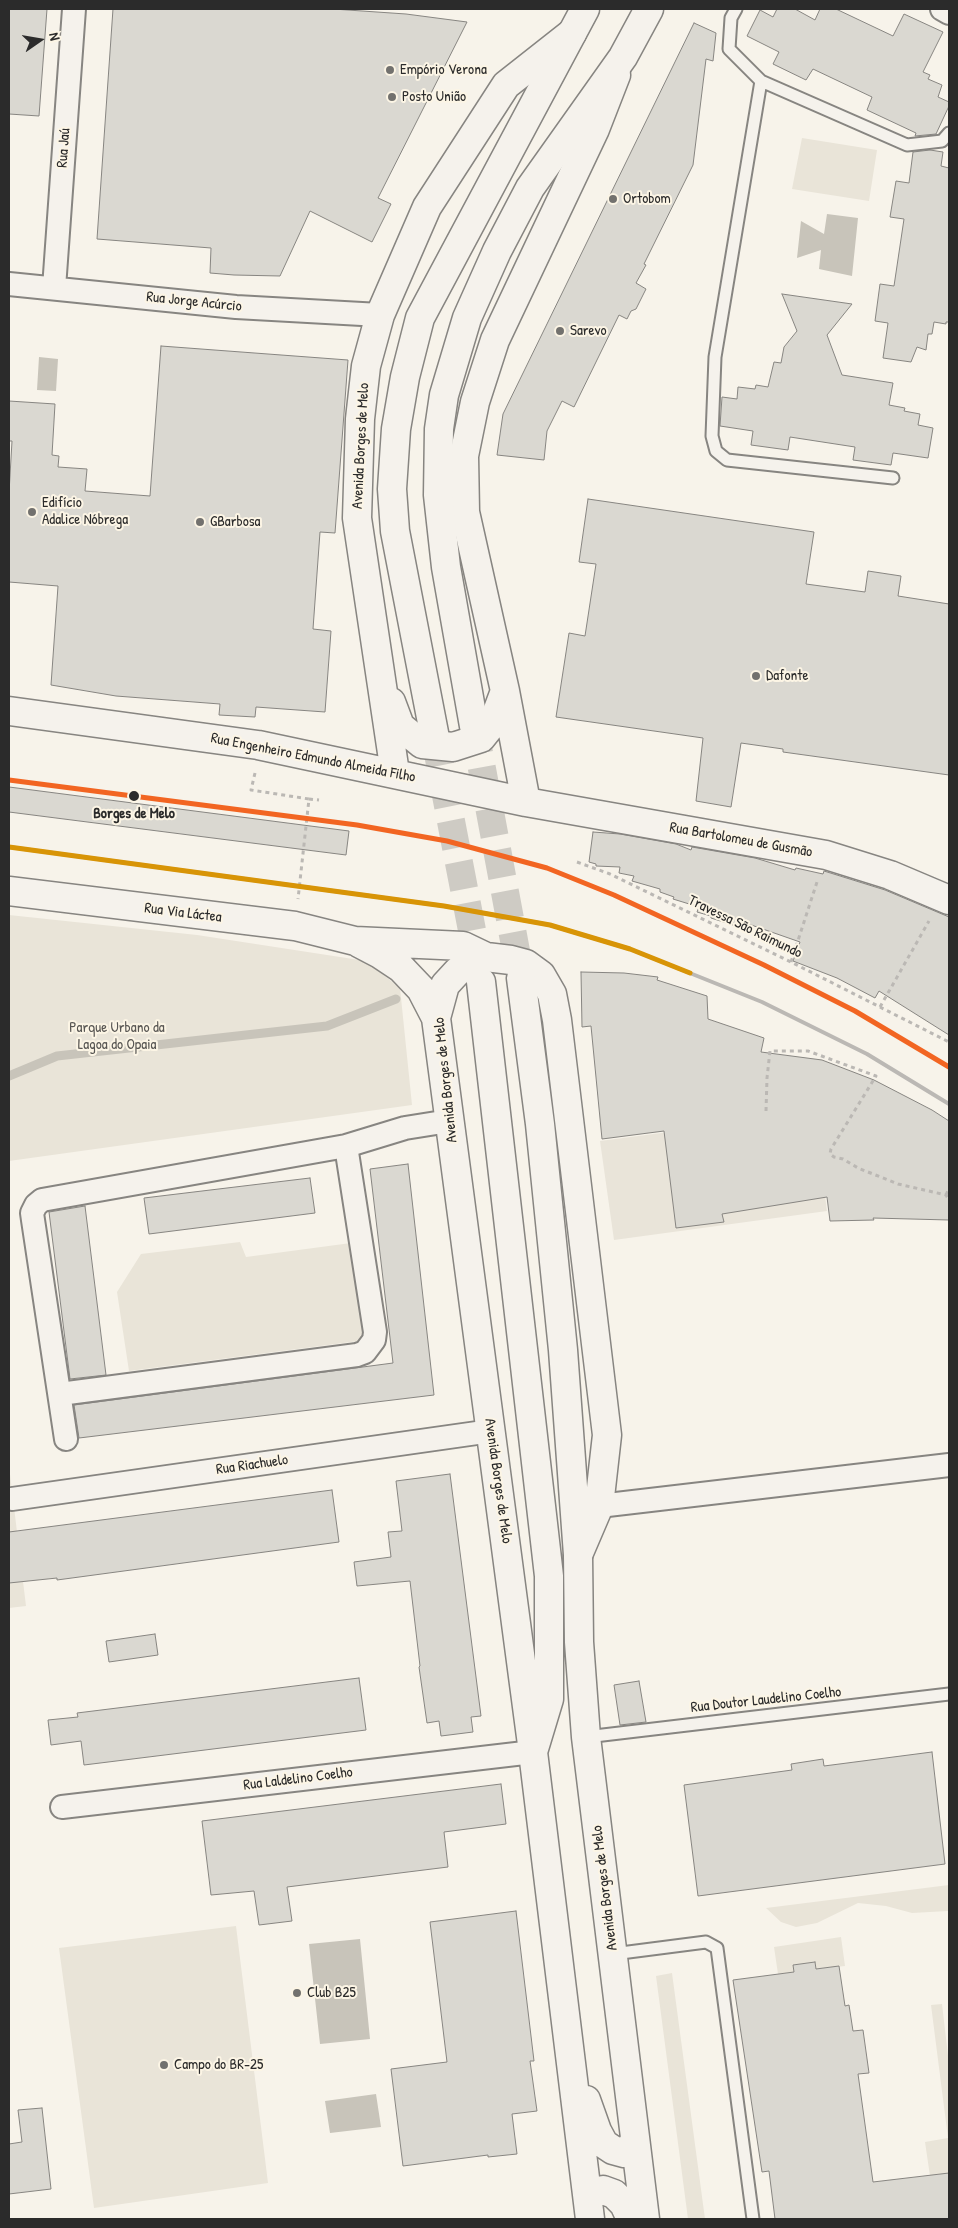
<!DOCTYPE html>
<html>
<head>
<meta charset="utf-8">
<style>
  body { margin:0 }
  #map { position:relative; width:958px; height:2228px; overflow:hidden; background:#f7f3ea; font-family:"Patrick Hand",sans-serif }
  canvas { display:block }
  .frame { position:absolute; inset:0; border:10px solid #2b2b2b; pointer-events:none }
  .north { position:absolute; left:15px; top:15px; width:50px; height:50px; -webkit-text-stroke:4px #fcf5e5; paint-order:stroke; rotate:77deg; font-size:14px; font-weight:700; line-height:20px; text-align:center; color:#2b2b2b }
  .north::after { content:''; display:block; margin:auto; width:18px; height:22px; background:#2b2b2b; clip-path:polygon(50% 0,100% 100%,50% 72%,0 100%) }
</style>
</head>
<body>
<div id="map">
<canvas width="958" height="2228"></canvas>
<div class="frame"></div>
<div class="north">N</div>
</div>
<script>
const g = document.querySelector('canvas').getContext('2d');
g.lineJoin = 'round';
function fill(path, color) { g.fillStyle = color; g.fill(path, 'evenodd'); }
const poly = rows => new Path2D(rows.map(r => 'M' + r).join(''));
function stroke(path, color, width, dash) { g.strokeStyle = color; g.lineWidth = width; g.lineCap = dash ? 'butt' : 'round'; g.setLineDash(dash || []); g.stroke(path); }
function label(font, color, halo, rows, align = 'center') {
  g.font = font + ' "Patrick Hand",sans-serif'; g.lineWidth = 4; g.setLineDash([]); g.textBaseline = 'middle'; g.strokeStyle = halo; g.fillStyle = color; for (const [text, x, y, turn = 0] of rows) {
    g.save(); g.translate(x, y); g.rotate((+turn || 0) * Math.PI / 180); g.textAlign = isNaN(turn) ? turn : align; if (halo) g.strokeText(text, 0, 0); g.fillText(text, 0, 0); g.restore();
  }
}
fill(poly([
  [814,1113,827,1211,614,1240,600,1141]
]), '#e9e4d9');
fill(poly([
  [802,138,877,150,869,201,792,189],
  [9,915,197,935,366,961,400,988,412,1105,9,1161],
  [240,1242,246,1257,351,1243,366,1340,129,1371,117,1292,141,1254],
  [9,1466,26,1606,9,1608],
  [949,1885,948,1911,912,1913,886,1906,858,1903,817,1923,796,1927,781,1922,766,1908],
  [236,1926,268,2183,94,2208,59,1948],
  [841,1937,845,1966,816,1969,815,1962,793,1965,794,1972,778,1974,774,1947],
  [672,1973,705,2219,688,2219,656,1976],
  [942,2004,949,2064,949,2173,930,2176,925,2142,948,2138,931,2005]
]), '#e9e4d8');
fill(poly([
  [827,214,858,218,852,276,819,269,821,250,797,258,801,221,824,234],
  [39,357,58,359,56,391,37,390],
  [360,1939,370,2039,320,2044,309,1944],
  [376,2094,381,2127,330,2133,325,2101]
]), '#c8c4ba');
stroke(poly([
  [9,1076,57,1056,327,1026,396,999]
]), '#c8c4ba', 9);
const building = poly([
  [9,9,47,9,39,116,9,114,9,9],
  [113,9,333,9,406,14,467,22,378,198,391,204,372,242,310,211,280,276,234,275,210,273,211,248,97,239,113,9],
  [777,9,795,9,815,20,820,9,836,9,893,36,904,14,943,32,923,72,930,75,928,79,942,85,938,97,949,102,949,106,936,134,915,136,916,133,867,110,872,97,813,69,806,80,773,64,779,52,747,36,760,10,773,17,777,9],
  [694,23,716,33,713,61,706,59,693,165,644,264,646,265,636,283,646,289,636,309,631,311,627,319,619,315,574,407,562,401,547,431,544,460,497,455,503,414,694,23],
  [930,150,943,152,941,166,949,168,949,322,946,322,946,324,934,322,932,334,928,334,926,350,917,347,911,362,883,358,888,323,875,321,880,284,894,286,904,219,890,217,896,181,909,183,913,152,930,150],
  [782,294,852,304,827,335,842,375,893,383,889,405,905,408,904,411,920,414,918,425,933,428,928,458,893,453,891,465,853,460,855,447,790,437,788,450,751,445,753,431,720,426,722,397,737,399,738,387,755,389,756,385,768,387,774,362,781,363,784,347,797,331,782,294],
  [161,346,348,360,335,533,320,532,313,629,331,631,325,712,256,707,255,717,219,715,220,704,116,696,51,685,58,586,9,582,9,493,12,441,9,441,9,401,55,404,52,455,59,456,58,467,87,469,85,491,150,496,161,346],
  [588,499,814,532,806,584,865,592,868,571,901,576,898,596,949,604,949,775,783,752,783,749,741,743,731,807,696,801,703,738,556,717,569,633,585,636,596,564,579,562,588,499],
  [9,787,349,831,346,855,9,812,9,787],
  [593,832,620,834,676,844,691,850,692,847,755,858,795,870,796,868,823,874,824,871,885,890,949,917,949,1035,879,991,875,998,837,978,793,961,800,942,737,920,736,926,711,918,711,916,697,912,699,907,673,899,674,897,660,892,660,889,632,881,634,876,619,873,620,867,596,866,596,864,589,862,593,832],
  [581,972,624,973,658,977,657,980,707,996,708,1019,764,1038,761,1052,822,1060,874,1080,932,1110,949,1121,949,1220,873,1218,874,1220,830,1221,827,1197,722,1214,724,1222,676,1228,664,1131,602,1139,591,1026,582,1027,581,972],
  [408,1164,434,1395,79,1438,74,1405,393,1363,370,1169,408,1164],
  [310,1178,315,1213,149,1234,144,1198,310,1178],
  [85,1206,106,1375,70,1379,49,1212,85,1206],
  [450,1474,481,1716,471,1717,473,1732,441,1736,439,1721,427,1723,419,1667,420,1666,410,1581,357,1586,354,1562,391,1557,388,1532,402,1531,396,1481,450,1474],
  [332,1490,339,1542,57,1580,57,1578,9,1583,9,1532,332,1490],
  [155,1634,158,1655,109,1662,106,1641,155,1634],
  [359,1678,366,1730,84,1765,81,1741,51,1745,48,1720,78,1717,77,1713,359,1678],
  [639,1681,646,1722,620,1725,614,1685,639,1681],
  [932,1752,945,1864,698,1896,684,1785,792,1770,791,1764,823,1759,824,1766,932,1752],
  [501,1784,506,1824,444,1832,448,1867,287,1887,292,1921,259,1925,254,1891,211,1895,202,1821,501,1784],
  [516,1911,534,2061,530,2061,537,2111,512,2114,517,2154,488,2157,488,2155,403,2166,391,2069,447,2062,430,1922,516,1911],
  [815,1962,816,1969,839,1966,845,2006,849,2005,853,2031,863,2030,869,2073,858,2074,873,2182,949,2173,949,2219,775,2219,769,2171,762,2172,733,1980,794,1972,793,1965,815,1962],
  [42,2108,51,2189,9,2194,9,2144,22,2142,18,2110,42,2108]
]);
fill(building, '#dad8d1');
stroke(building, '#878581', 1);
stroke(poly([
  [474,726,521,978],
  [435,738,480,972]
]), '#cecbc4', 28, [28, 14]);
const service = poly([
  [736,9,731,18,729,49,761,81,715,357,712,436,716,451,727,460,893,478],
  [761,81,907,145,942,141,949,133],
  [586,1737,949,1694],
  [613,1954,706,1942,717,1948,753,2219]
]);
const minor = poly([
  [942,9,949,13],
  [9,284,236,307,380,315],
  [54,288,74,9],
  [60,1394,357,1355,365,1352,374,1340,375,1332,346,1146],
  [66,1439,33,1220,32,1213,36,1205,42,1200,346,1146,405,1128,449,1121],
  [12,1499,491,1431],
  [599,1506,949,1465],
  [62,1807,533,1752]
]);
const tertiary = poly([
  [391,702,400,726,422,744,453,747,481,738,493,723,505,691],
  [9,711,258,745,526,802,826,855,890,875,949,900],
  [395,773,357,518,360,419,366,366,380,315,427,207,506,85,572,33],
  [526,802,505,691,465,512,464,456,475,402,495,340,595,129,616,75],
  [9,891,295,926,355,941,463,946,486,957],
  [359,943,380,954,401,968,421,989,436,1018],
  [533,1752,436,1018,445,985,457,972,471,962,486,957,511,960,526,964,541,975,552,994,557,1020,607,1435,599,1506,578,1555]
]);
const primary = poly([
  [474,726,446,567,438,495,439,429,444,395,467,318,497,251,530,188,623,57,649,9],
  [435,738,395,531,392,489,396,429,405,377,420,318,585,9],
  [521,978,540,1124,563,1350,578,1555,579,1642,586,1737,645,2219],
  [481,982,549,1576,549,1699,533,1752,590,2219],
  [586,2100,597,2131,604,2144,613,2150,624,2153,629,2150,635,2140],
  [587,2194,603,2190,614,2194,624,2204,631,2219]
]);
stroke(service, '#878581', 15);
stroke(minor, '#878581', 26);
stroke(tertiary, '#878581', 31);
stroke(primary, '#878581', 31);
stroke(poly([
  [255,773,251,790,309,799,298,899],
  [309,799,319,800],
  [577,862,610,874,791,962,949,1042],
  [791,962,817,882],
  [880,1007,929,921],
  [766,1111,767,1078,770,1051,808,1051,876,1076,831,1149,830,1154,834,1157,843,1159,858,1168,898,1184,946,1195,949,1200],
  [946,1195,949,1188]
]), '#bbb8b4', 3, [4, 4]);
stroke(service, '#f5f2ec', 11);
stroke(minor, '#f5f2ec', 22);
stroke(tertiary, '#f5f2ec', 28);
stroke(primary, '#f5f2ec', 28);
stroke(poly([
  [9,847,444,906,550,925,630,949,762,1002,867,1054,949,1104]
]), '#bbb8b4', 4);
stroke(poly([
  [9,780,357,825,447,841,547,868,614,895,764,965,855,1011,949,1067]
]), '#f26522', 5);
stroke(poly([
  [9,847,444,906,550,925,630,949,690,973]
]), '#d89406', 5);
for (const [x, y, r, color] of [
  [390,70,5,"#72716e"],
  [392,97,5,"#72716e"],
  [613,199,5,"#72716e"],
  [560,331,5,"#72716e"],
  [32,512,5,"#72716e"],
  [200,522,5,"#72716e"],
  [756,676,5,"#72716e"],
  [134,796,6,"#2b2b2b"],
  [297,1993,5,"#72716e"],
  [164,2065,5,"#72716e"]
]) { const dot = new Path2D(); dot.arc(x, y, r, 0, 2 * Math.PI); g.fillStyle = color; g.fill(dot); stroke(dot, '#fcf5e5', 2); }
label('15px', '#2b2b2b', '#fcf5e5', [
  ["Empório Verona",400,70],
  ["Posto União",402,97],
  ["Ortobom",623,199],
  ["Sarevo",570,331],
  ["Edifício",42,503],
  ["Adalice Nóbrega",42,520],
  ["GBarbosa",210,522],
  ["Dafonte",766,676],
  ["Club B25",307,1993],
  ["Campo do BR-25",174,2065]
], 'left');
label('15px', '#2b2b2b', '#fcf5e5', [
  ["Rua Jaú",64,148,-86],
  ["Rua Jorge Acúrcio",194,302,6],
  ["Avenida Borges de Melo",361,446,-87],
  ["Rua Engenheiro Edmundo Almeida Filho",313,758,11],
  ["Rua Bartolomeu de Gusmão",741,840,10],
  ["Rua Via Láctea",183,913,7],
  ["Travessa São Raimundo",745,927,26],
  ["Avenida Borges de Melo",446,1080,-96],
  ["Rua Riachuelo",252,1465,-8],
  ["Avenida Borges de Melo",498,1481,82],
  ["Rua Doutor Laudelino Coelho",766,1700,-6],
  ["Rua Laldelino Coelho",298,1779,-7],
  ["Avenida Borges de Melo",605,1888,-97]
]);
label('bold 15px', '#2b2b2b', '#fcf5e5', [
  ["Borges de Melo",134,814]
]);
label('15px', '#585653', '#fcf5e5', [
  ["Parque Urbano da",117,1028],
  ["Lagoa do Opaia",117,1045]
]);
</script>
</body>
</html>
